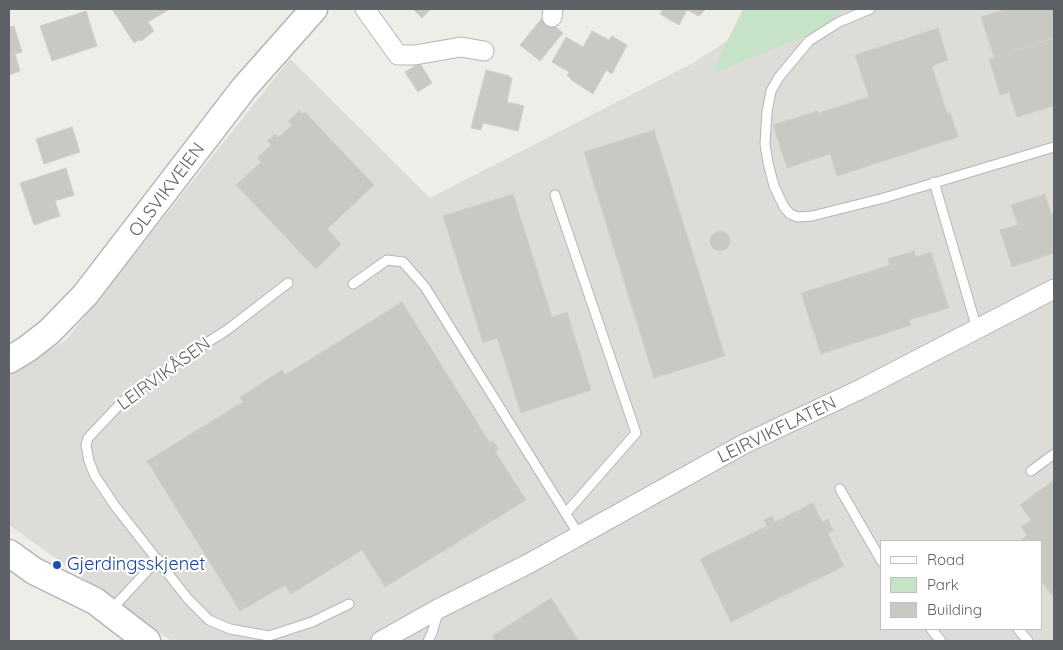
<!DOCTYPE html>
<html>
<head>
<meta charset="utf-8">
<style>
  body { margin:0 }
  #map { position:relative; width:1063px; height:650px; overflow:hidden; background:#eeede7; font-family:Quicksand,sans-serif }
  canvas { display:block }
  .frame { position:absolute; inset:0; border:10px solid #5e6165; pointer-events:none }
  .legend { position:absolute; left:880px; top:540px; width:162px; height:90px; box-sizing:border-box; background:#fff; border:1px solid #bfc0c1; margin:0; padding:6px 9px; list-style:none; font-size:15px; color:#5e6165 }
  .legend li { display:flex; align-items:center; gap:10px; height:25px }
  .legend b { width:25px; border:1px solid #bfc0c1 }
</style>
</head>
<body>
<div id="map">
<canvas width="1063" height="650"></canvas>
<div class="frame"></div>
<ul class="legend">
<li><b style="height:6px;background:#fff"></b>Road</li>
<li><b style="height:14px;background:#c6e3c8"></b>Park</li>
<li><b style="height:14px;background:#cac8c3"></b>Building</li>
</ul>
</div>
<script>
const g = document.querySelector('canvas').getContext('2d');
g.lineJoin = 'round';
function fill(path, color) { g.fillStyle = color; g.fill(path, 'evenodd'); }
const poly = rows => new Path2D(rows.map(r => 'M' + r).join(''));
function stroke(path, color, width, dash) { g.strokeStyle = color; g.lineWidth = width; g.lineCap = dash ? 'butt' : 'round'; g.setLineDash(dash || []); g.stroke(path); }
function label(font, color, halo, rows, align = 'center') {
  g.font = font + ' Quicksand,sans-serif'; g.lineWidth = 4.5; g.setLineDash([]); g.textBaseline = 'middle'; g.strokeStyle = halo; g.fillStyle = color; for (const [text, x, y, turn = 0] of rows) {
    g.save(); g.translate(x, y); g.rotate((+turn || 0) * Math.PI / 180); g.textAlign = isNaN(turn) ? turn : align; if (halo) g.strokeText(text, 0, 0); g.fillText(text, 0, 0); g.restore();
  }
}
fill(poly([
  [777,9,1054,9,1054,641,172,641,9,525,9,375,66,340,290,59,430,198,693,63],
  [882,541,1042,541,1042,629,882,629]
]), '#dddcd9');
fill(poly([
  [743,9,844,9,816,32,711,74]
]), '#c6e3c8');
const building = poly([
  [112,9,170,9,148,22,154,31,141,41,139,40,134,43,112,9],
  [413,9,431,9,422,18,413,9],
  [663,9,706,9,699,16,687,10,679,25,660,14,663,9],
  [1007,9,1054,9,1054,38,994,57,981,17,1007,9],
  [86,11,97,46,52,61,40,26,86,11],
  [543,17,563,33,540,61,520,45,543,17],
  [14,26,22,52,15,54,20,71,9,75,9,27,14,26],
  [938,28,948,60,932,66,947,113,950,112,958,137,837,176,830,154,787,168,773,125,817,111,818,113,869,97,855,55,938,28],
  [592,31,609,40,612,36,627,45,612,74,606,70,593,94,570,79,571,78,567,76,569,72,552,62,566,37,583,47,592,31],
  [1054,38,1054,106,1017,117,1009,92,1000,95,989,59,1054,38],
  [420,63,432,83,418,92,405,72,420,63],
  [486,70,510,76,510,78,512,78,507,102,524,106,518,131,483,123,481,130,471,128,486,70],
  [299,111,302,114,305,112,374,185,327,229,341,244,316,269,236,185,261,162,257,158,271,145,267,141,275,134,278,138,292,125,288,121,299,111],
  [72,127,80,152,44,164,36,139,72,127],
  [654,130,725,356,654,378,584,152,654,130],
  [66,168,74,195,55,201,60,216,34,225,20,183,66,168],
  [513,194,552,317,567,312,591,390,521,413,497,338,483,343,443,216,513,194],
  [1045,194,1051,214,1054,213,1054,253,1012,267,1000,230,1018,225,1011,205,1045,194],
  '710 241a10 10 0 1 1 20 0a10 10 0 1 1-20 0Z',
  [914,251,916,257,931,252,949,308,909,320,911,325,821,354,801,293,890,265,888,259,914,251],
  [402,302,490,443,493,441,499,449,495,451,526,500,385,587,362,550,291,594,285,585,240,611,147,461,243,402,240,397,282,370,285,375,402,302],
  [1054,480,1054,598,1042,582,1042,541,1020,541,1027,535,1021,527,1031,520,1020,505,1054,480],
  [813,503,822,522,828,519,833,531,828,534,844,566,731,622,700,559,767,526,764,520,772,516,775,522,813,503],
  [551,598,579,641,496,641,492,636,551,598]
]);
fill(building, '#cac8c3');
stroke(building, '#d3cfc5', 1);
const lane = poly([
  [870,9,839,22,809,41,779,77,771,91,767,112,765,144,768,163,774,186,784,207,790,214,798,217,812,216,884,198,1054,147],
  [934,182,977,329],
  [555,195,636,433,566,513],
  [288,283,227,330,186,356,122,402,88,438,86,445,89,461,95,476,115,506,188,599,209,620,230,629,269,636,312,622,349,604],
  [353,284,387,260,403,262,425,287,579,535],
  [1031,471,1054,454],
  [840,489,882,562],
  [111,610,158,559],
  [931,629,941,641],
  [1018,629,1028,641],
  [428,641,432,633,439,609]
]);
const street = poly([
  [365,9,398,55,415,55,461,47,484,51],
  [552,17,553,9],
  [381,641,438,609,528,564,744,444,861,389,1054,289]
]);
const secondary = poly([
  [9,360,27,349,49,332,85,295,244,88,314,9],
  [9,553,34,571,95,601,147,641]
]);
stroke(lane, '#b4b6ba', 11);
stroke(street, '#b4b6ba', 21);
stroke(secondary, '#b3b5b9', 29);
stroke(lane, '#fff', 9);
stroke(street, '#fff', 19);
stroke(secondary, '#fff', 26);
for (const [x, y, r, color] of [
  [57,565,5,"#1a4fb4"]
]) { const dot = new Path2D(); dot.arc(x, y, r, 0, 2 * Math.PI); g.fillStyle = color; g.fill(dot); stroke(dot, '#fff', 2); }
label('18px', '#5e6165', '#fff', [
  ["OLSVIKVEIEN",167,190,-53],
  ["LEIRVIKÅSEN",164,374,-36],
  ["LEIRVIKFLATEN",777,430,-26]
]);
label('18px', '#164399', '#fff', [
  ["Gjerdingsskjenet",67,565]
], 'left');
</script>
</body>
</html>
